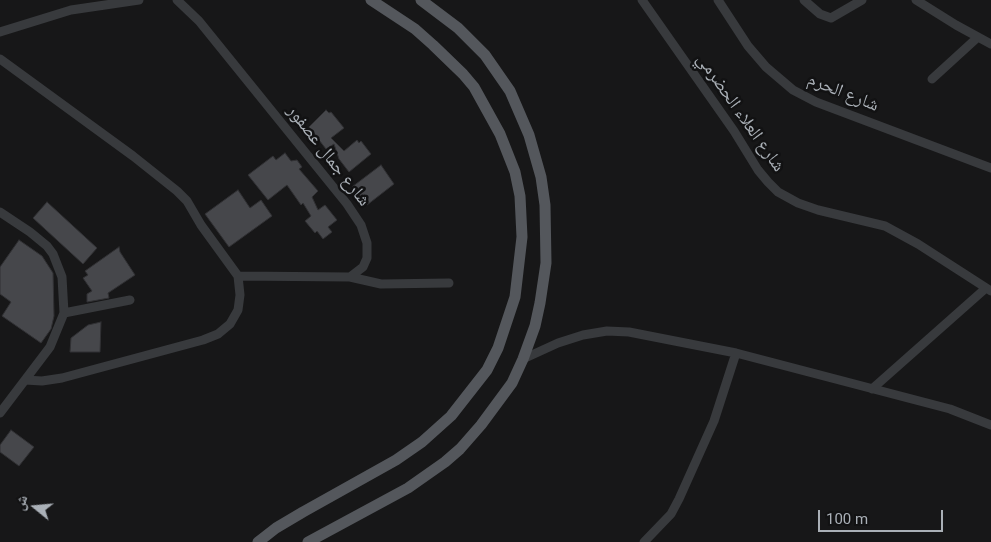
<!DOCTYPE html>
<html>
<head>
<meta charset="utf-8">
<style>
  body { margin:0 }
  #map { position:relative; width:991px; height:542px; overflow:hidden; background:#171718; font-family:Roboto,"Noto Naskh Arabic",sans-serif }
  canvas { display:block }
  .north { position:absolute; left:10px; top:482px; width:50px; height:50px; -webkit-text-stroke:4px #121213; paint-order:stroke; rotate:287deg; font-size:14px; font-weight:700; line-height:20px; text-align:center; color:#aab0b7 }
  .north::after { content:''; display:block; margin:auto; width:18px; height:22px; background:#aab0b7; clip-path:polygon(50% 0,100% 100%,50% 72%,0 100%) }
  .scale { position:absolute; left:818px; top:510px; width:125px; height:22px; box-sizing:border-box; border:2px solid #aab0b7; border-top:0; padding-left:6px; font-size:15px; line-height:18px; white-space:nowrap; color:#aab0b7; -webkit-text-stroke:4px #121213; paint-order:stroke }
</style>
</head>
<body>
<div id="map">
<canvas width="991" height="542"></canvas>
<div class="north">ش</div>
<div class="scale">100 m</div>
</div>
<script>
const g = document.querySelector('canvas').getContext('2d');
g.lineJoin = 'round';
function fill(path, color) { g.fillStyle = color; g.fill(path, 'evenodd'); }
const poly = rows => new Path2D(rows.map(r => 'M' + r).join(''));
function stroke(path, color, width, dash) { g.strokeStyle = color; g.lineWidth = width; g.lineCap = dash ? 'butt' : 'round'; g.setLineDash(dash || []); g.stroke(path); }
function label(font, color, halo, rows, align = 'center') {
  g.font = font + ' Roboto,"Noto Naskh Arabic",sans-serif'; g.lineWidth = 5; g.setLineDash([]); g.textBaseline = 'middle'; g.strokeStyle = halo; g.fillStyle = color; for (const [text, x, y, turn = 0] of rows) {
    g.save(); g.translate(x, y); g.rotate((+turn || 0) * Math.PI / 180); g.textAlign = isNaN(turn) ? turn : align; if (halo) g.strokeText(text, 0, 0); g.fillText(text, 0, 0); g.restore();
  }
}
const building = poly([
  [326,110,329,113,331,112,344,128,331,138,344,151,357,140,359,143,361,141,371,154,349,172,339,159,334,144,326,149,309,127,326,110],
  [285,153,291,161,297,160,302,167,299,169,318,191,312,197,318,210,325,205,337,220,328,227,332,232,323,239,317,231,315,233,305,221,311,216,303,203,301,205,287,185,268,200,248,175,273,156,276,160,285,153],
  [381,165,394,184,367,205,352,187,381,165],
  [238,190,250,208,261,200,272,216,229,247,205,214,238,190],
  [47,202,97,248,83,264,33,218,47,202],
  [19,240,42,256,53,273,54,316,51,329,41,343,2,316,11,302,0,294,0,267,19,240],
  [119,247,120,252,135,275,108,293,109,298,87,302,87,294,92,291,83,278,88,275,85,271,119,247],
  [101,322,100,352,70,352,71,338,88,325,101,322],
  [11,430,34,447,19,466,0,452,0,445,11,430]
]);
fill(building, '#46474b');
stroke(building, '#313134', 1);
stroke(poly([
  [177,0,199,21,347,204,361,225,367,243,367,258,363,267,350,277,238,276],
  [642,0,734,131,758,170,768,182,778,192,798,203,818,210,885,226,918,244,991,291],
  [718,0,748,46,766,67,793,90,816,102,991,168],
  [804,0,820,14,831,18,862,0],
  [916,0,956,25,991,44],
  [0,32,71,10,139,0],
  [0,59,133,156,177,191,187,201,201,225,238,276,240,295,238,310,230,324,218,334,203,340,62,378,42,381,25,380],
  [932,79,978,37],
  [0,212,30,232,47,246,53,254,62,277,64,313,50,347,0,413],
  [350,277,381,284,449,283],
  [64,313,130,300],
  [523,359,558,343,583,335,607,331,629,332,736,353,950,409,991,425],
  [872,389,986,288],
  [644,542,671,514,679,499,714,421,736,353]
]), '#383a3d', 9);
stroke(poly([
  [258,542,276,528,303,512,396,460,422,442,451,416,487,370,498,348,515,297,522,237,520,196,515,172,500,134,474,87,463,74,433,45,415,29,371,0],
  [308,542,408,488,445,462,460,449,481,425,512,383,523,359,535,326,540,303,546,263,545,205,541,177,529,135,510,91,485,55,458,28,421,0]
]), '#54575c', 11);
label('18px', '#aab0b7', '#121213', [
  ["شارع الحرم",843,93,22],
  ["شارع العلاء الحضرمي",740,113,55],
  ["شارع جمال عصفور",328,156,52]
]);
</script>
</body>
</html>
